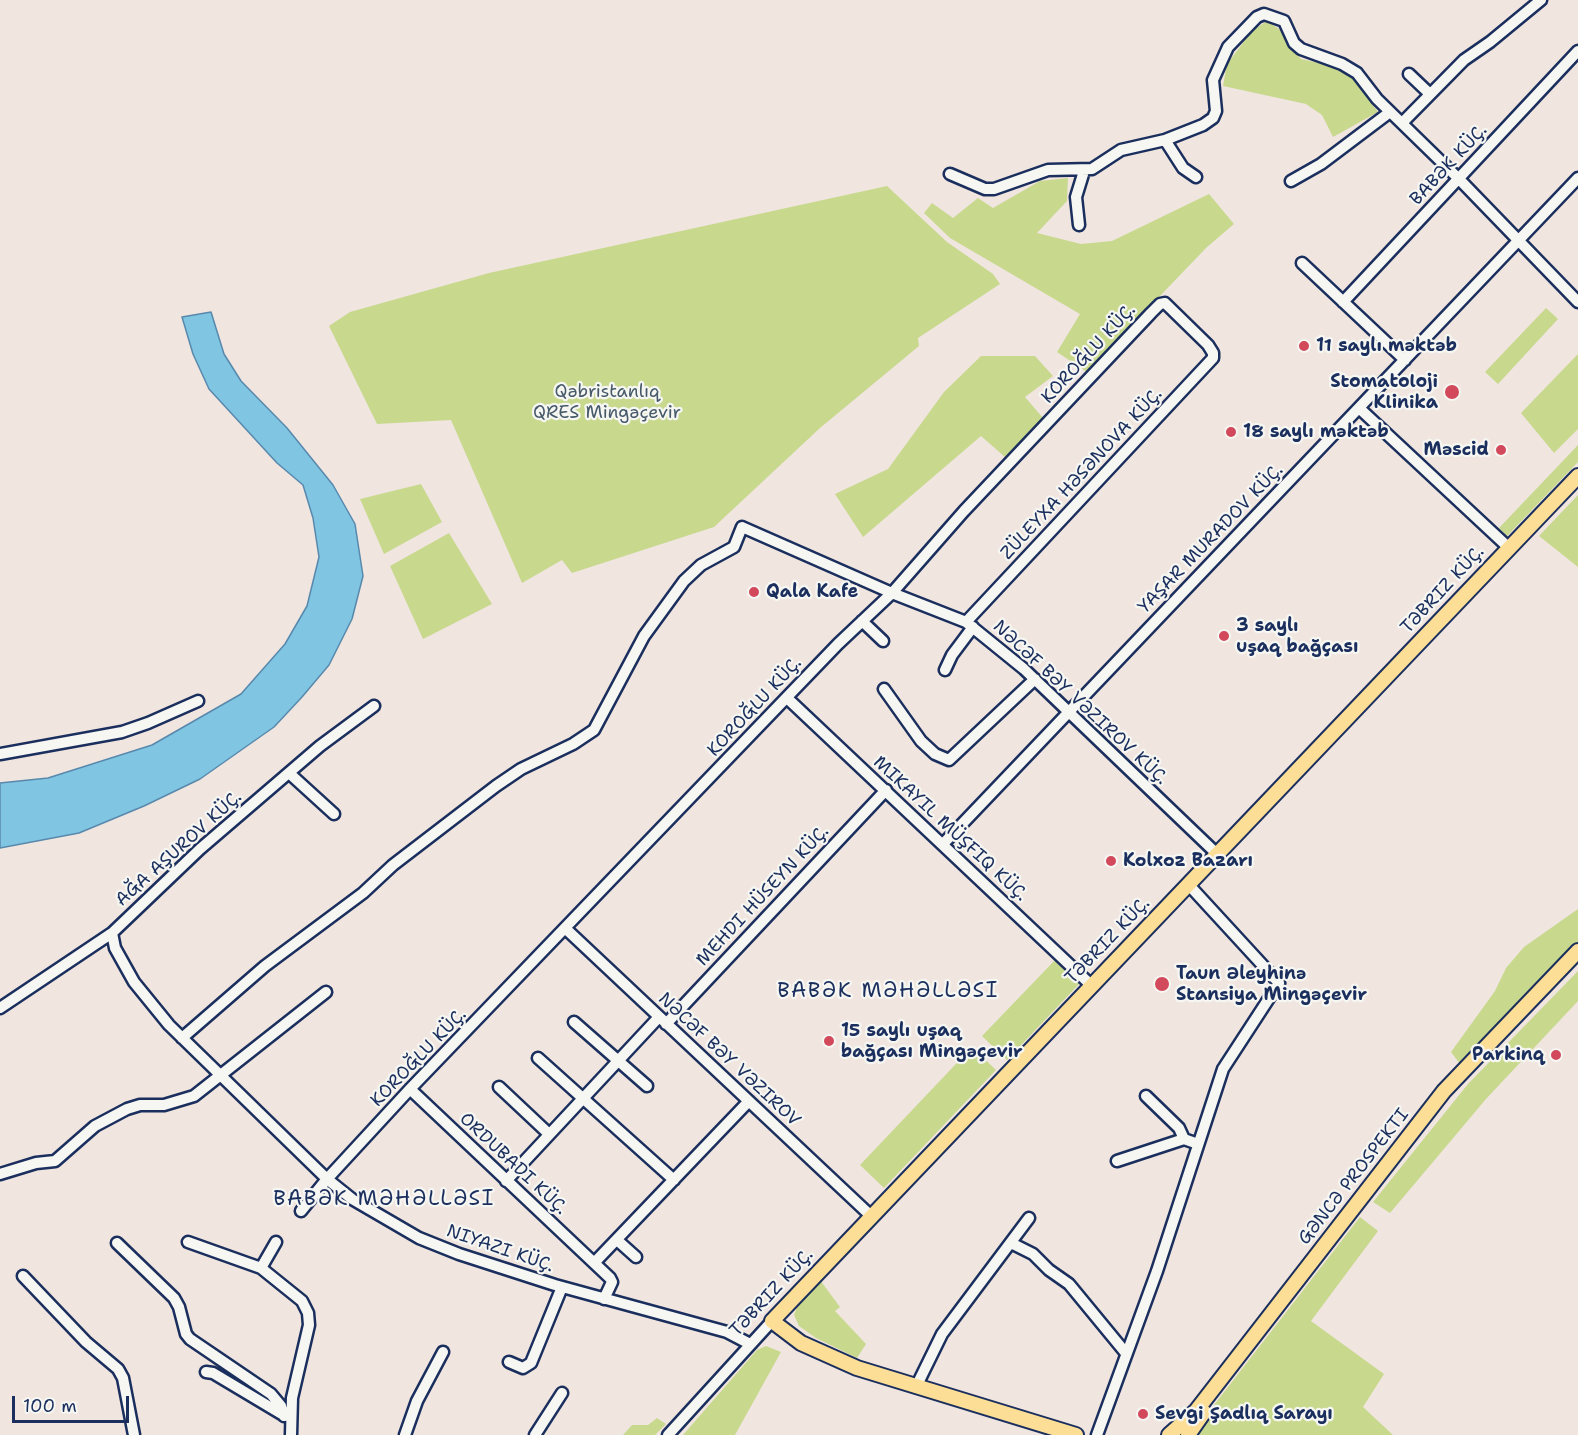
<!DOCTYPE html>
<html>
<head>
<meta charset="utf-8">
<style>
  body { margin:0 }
  #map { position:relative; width:1578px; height:1435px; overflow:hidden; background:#f0e5df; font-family:"Shantell Sans",sans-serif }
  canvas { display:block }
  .scale { position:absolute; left:12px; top:1396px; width:117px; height:27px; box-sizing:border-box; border:3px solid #1b2f5e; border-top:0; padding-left:8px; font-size:18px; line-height:21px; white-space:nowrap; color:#1b2f5e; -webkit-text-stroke:4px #f6f6f2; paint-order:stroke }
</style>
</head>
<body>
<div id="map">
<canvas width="1578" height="1435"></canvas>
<div class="scale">100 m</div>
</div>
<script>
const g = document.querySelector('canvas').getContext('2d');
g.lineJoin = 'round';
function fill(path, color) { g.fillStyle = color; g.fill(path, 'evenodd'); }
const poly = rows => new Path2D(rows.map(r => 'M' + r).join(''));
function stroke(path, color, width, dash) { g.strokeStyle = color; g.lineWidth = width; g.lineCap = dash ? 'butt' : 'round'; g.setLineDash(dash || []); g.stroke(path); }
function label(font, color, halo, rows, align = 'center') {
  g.font = font + ' "Shantell Sans",sans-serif'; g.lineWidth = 4.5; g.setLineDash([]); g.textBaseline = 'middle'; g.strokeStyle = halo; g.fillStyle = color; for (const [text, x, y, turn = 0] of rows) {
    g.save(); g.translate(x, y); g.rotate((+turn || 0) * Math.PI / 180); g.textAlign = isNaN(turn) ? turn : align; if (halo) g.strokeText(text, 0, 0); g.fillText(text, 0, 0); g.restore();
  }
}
fill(poly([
  [1267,21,1279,29,1301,59,1336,67,1350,75,1378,112,1333,137,1322,115,1306,104,1223,86,1227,64,1252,31],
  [1068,178,1067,201,1037,233,1081,244,1112,241,1209,194,1234,224,1207,247,1087,372,1057,352,1080,314,950,238,924,213,932,203,953,218,978,198,993,208,1040,181],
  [887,186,947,242,993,274,1000,284,918,338,919,346,820,428,714,527,572,573,562,560,522,583,451,420,377,424,329,326,350,312,489,273],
  [1546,308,1558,319,1498,384,1485,372],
  [1578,354,1578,429,1554,453,1521,413],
  [981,356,1035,356,1053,376,1025,397,1043,418,1006,458,981,436,863,537,835,494,888,469,944,392],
  [1578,445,1578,462,1507,536,1499,528],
  [421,484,442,522,384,554,360,499],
  [1578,495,1578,567,1539,536],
  [449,533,492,604,423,639,390,566],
  [1578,909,1578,943,1460,1064,1451,1052,1495,991,1506,968,1524,947],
  [1056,959,1080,983,1007,1060,982,1036],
  [1578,971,1578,1001,1486,1099,1390,1213,1373,1202,1468,1084],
  [972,1047,996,1070,884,1188,860,1165],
  [1360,1217,1378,1231,1311,1321,1384,1374,1363,1407,1393,1435,1196,1435,1207,1414],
  [820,1280,840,1307,835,1311,866,1344,857,1358,816,1338,799,1326,794,1315,798,1305],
  [766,1346,781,1352,735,1435,683,1435,757,1350],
  [657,1418,666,1424,655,1435,623,1435,632,1425,648,1425]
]), '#c8d98e');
const water = poly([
  [211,312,224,354,241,381,287,428,333,485,355,524,363,576,352,619,329,665,302,697,274,727,200,779,144,806,79,833,0,848,0,783,48,778,152,745,241,694,285,644,307,606,319,557,313,518,303,485,277,463,209,389,193,354,182,317,211,312]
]);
fill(water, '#80c5e1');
stroke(water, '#5889ad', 1.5);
const minor = poly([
  [1409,74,1429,93],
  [1402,123,1464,60,1490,42,1541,0],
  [1165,140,1183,168,1196,177],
  [950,174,985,189,994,189,1048,170,1092,169,1121,150,1165,140,1203,125,1213,118,1216,111,1213,80,1228,47,1257,17,1264,14,1284,21,1294,43,1301,49,1342,64,1357,73,1377,99,1459,179,1578,302],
  [1291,181,1321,164,1390,112],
  [1079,225,1076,197,1084,171],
  [1302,263,1405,360],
  [1343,302,1578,51],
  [1359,408,1508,547],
  [862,621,883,641],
  [945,670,952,655,973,627],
  [884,689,921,741,935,754,949,760,1035,679],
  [787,698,1091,985],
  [0,754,122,732,148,723,198,701],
  [289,773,334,814],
  [943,844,1578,178],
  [566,929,870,1215],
  [112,933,115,948,134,982,169,1025,327,1179,352,1199,419,1238,459,1254,555,1285,727,1332,750,1344],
  [0,1008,112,933,200,849,320,746,374,706],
  [574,1022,647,1086],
  [666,1024,886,790],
  [182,1038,265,966,363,893,393,865,496,786,521,769,573,744,594,730,644,636,684,581,701,565,734,547,742,527,892,593,966,622,1024,669,1217,854],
  [538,1058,674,1180],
  [499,1087,549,1134],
  [410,1089,610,1278,612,1282,604,1299],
  [1146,1096,1179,1128,1184,1139],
  [1117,1161,1184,1139,1198,1144],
  [0,1174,36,1163,55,1161,95,1126,127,1109,140,1105,164,1105,194,1096,326,992],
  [506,1181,659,1017],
  [301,1211,327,1179,410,1089,838,644,892,593,964,511,1151,313,1160,304,1165,303,1208,345,1213,353,1213,358,966,622],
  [617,1240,636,1257],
  [188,1242,261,1268,302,1301,308,1313,309,1325,292,1398,291,1435],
  [117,1243,174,1298,179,1307,186,1334,190,1339,271,1394,281,1406,284,1416],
  [1011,1243,1033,1254,1049,1270,1069,1284,1125,1352],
  [594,1263,749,1101],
  [261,1268,276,1242],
  [23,1276,86,1342,118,1369,123,1378,134,1435],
  [509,1362,523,1368,531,1363,562,1287],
  [206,1372,213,1373,285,1416],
  [916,1387,942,1334,1029,1218],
  [405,1435,417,1401,443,1352],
  [535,1435,562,1393],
  [668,1435,772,1321],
  [1097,1435,1157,1271,1223,1069,1279,983,1188,884]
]);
const major = poly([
  [1076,1435,857,1368,801,1343,772,1321,1578,476],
  [1169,1435,1196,1411,1444,1091,1578,951],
  [1188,1435,1204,1412]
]);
stroke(minor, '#1b2f5e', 15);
stroke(major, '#1b2f5e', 18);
stroke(minor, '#f6f6f2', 10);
stroke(major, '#fdde96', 14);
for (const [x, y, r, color] of [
  [1304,346,6,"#d1495b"],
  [1452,392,8,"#d1495b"],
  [1231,432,6,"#d1495b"],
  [1501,450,6,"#d1495b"],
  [754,592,6,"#d1495b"],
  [1224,636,6,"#d1495b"],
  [1111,861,6,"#d1495b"],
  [1162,984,8,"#d1495b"],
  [829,1041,6,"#d1495b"],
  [1556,1055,6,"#d1495b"],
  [1143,1414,6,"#d1495b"]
]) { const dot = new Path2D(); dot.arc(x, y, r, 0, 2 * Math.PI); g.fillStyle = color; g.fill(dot); stroke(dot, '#f6f6f2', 2); }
label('18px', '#1b2f5e', '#f6f6f2', [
  ["BABƏK KÜÇ.",1449,165,-47],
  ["KOROĞLU KÜÇ.",1089,354,-47],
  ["ZÜLEYXA HƏSƏNOVA KÜÇ.",1082,474,-47],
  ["YAŞAR MURADOV KÜÇ.",1211,539,-46],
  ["TƏBRIZ KÜÇ.",1443,590,-47],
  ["NƏCƏF BƏY VƏZIROV KÜÇ.",1080,703,43],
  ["KOROĞLU KÜÇ.",755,707,-47],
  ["MIKAYIL MÜŞFIQ KÜÇ.",950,829,43],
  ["AĞA AŞUROV KÜÇ.",179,849,-42],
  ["MEHDI HÜSEYN KÜÇ.",763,896,-47],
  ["TƏBRIZ KÜÇ.",1108,941,-46],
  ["KOROĞLU KÜÇ.",419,1058,-46],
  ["NƏCƏF BƏY VƏZIROV",729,1060,43],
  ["ORDUBADI KÜÇ.",513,1164,43],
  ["GƏNCƏ PROSPEKTI",1354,1177,-52],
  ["NIYAZI KÜÇ.",500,1249,19],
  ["TƏBRIZ KÜÇ.",772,1293,-47]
]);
label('bold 18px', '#1b2f5e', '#f6f6f2', [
  ["11 saylı məktəb",1316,346],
  ["Stomatoloji",1438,382,"right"],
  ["Klinika",1438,403,"right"],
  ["18 saylı məktəb",1243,432],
  ["Məscid",1489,450,"right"],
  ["Qala Kafe",766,592],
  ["3 saylı",1236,626],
  ["uşaq bağçası",1236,647],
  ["Kolxoz Bazarı",1123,861],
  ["Taun Əleyhinə",1176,974],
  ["Stansiya Mingəçevir",1176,995],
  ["15 saylı uşaq",841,1031],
  ["bağçası Mingəçevir",841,1052],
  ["Parkinq",1544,1055,"right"],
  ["Sevgi Şadlıq Sarayı",1155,1414]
], 'left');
label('18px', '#465a6a', '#f6f6f2', [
  ["Qəbristanlıq",607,392],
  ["QRES Mingəçevir",607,413]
]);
g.letterSpacing = '1.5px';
label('21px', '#1b2f5e', '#f6f6f2', [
  ["BABƏK MƏHƏLLƏSI",888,992],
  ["BABƏK MƏHƏLLƏSI",384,1200]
]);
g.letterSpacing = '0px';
</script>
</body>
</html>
